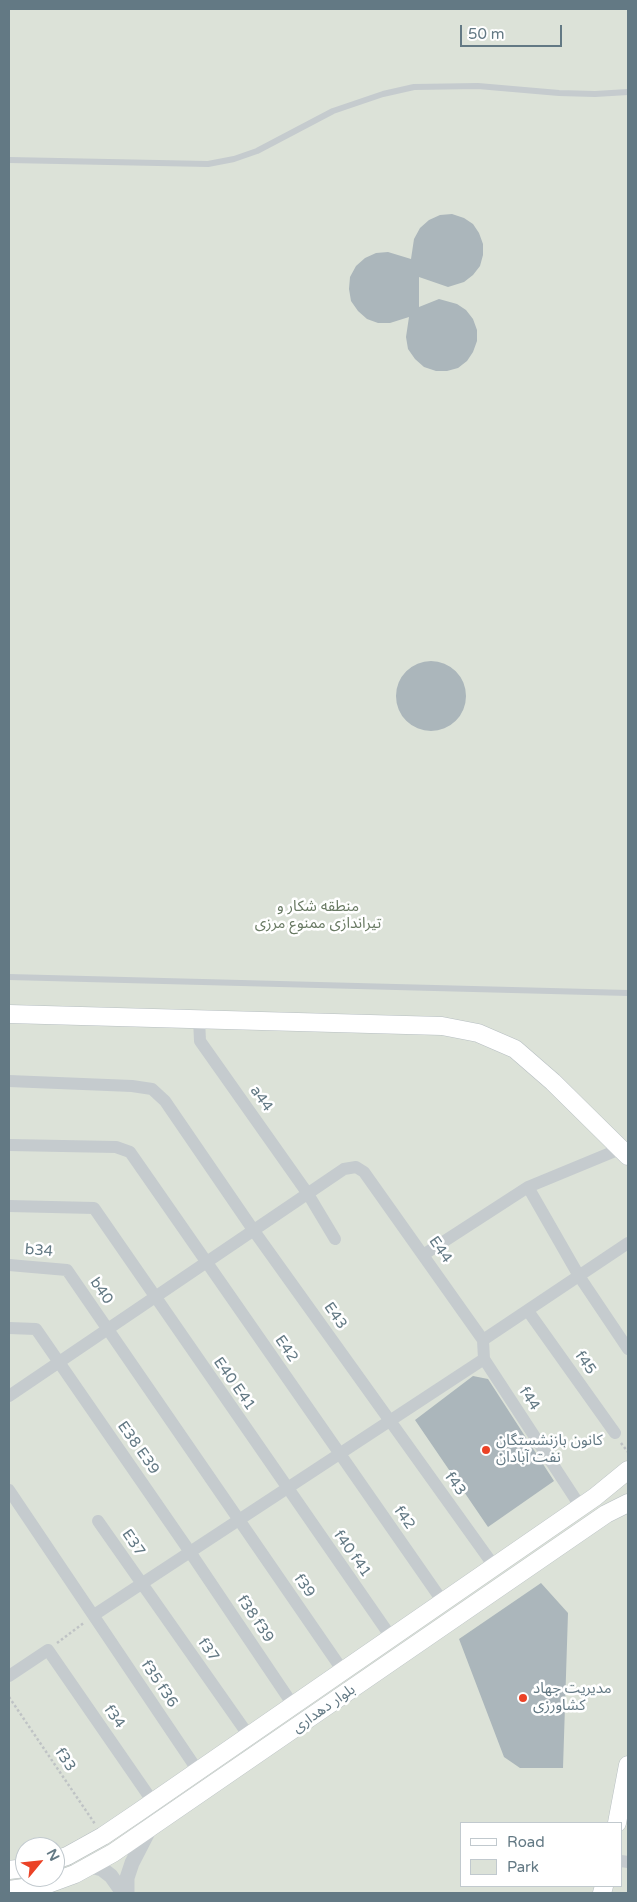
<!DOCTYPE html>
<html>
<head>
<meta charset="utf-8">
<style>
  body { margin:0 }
  #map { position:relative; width:637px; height:1902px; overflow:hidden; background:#faf9f7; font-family:"Varela Round",sans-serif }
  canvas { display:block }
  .frame { position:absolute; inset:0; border:10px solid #637984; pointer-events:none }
  .legend { position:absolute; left:460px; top:1822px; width:162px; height:65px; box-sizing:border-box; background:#fff; border:1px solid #c1c9ce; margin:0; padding:6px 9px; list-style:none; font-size:15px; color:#637984 }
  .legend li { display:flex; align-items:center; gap:10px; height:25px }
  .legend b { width:25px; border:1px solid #c1c9ce }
  .north { position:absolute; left:15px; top:1837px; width:50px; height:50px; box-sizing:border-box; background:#fff; border:1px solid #c1c9ce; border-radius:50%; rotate:62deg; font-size:14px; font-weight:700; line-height:20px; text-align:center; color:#637984 }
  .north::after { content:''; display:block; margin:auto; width:18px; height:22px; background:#eb4226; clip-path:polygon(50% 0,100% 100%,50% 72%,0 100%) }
  .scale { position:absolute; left:460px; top:25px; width:102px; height:22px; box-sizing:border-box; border:2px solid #637984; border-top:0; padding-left:6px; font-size:15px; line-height:18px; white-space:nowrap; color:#637984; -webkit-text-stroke:4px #fff; paint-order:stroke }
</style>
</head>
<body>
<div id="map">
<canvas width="637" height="1902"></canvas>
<div class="frame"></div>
<ul class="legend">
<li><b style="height:6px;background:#fff"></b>Road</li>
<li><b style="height:14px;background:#dce2d8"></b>Park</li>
</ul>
<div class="north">N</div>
<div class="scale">50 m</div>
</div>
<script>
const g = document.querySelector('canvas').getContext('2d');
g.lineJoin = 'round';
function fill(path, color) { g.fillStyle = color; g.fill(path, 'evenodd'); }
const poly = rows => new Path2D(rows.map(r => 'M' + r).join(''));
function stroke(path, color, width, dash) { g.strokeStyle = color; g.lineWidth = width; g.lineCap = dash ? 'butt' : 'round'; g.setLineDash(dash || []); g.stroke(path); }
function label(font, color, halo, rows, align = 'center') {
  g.font = font + ' "Varela Round","Noto Sans Arabic",sans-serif'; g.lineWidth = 5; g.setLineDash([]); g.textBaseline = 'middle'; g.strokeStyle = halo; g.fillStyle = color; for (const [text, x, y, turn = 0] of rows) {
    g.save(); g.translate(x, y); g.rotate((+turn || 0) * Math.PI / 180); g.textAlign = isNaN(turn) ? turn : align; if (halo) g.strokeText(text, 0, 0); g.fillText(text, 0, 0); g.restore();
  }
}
fill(poly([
  [9,9,628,9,628,1893,9,1893],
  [461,1823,621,1823,621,1886,461,1886],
  [25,1847,55,1847,55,1877,25,1877]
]), '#dce2d8');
fill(poly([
  [452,214,464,218,473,224,479,233,483,244,483,255,480,266,473,275,464,282,448,287,419,277,419,307,439,299,457,304,466,310,473,319,477,330,477,341,473,352,467,361,458,368,447,371,436,371,424,367,415,359,408,349,406,337,409,317,390,323,378,323,367,319,358,311,351,301,349,289,350,277,356,266,365,258,376,253,388,252,411,259,414,239,420,228,429,220,440,215],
  '396 696a35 35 0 1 1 70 0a35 35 0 1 1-70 0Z',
  [473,1376,488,1379,554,1481,488,1527,415,1420],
  [541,1583,568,1613,563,1768,520,1768,504,1757,459,1639]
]), '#abb6bb');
const secondary = poly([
  [9,1014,442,1026,478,1033,515,1049,553,1082,628,1156],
  [617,1823,628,1765],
  [55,1860,67,1856,103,1836,137,1813,595,1497,628,1470],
  [9,1870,25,1868],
  [9,1890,45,1885,75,1874,113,1853,606,1514,628,1503],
  [602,1893,604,1886]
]);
stroke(secondary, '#b7bfc2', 19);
stroke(poly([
  [621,1443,628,1452],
  [57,1643,85,1622],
  [9,1697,95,1824]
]), '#bfc3c5', 2.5, [2.5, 2.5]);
stroke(poly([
  [9,160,208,164,234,159,257,151,333,111,383,94,414,87,478,86,559,93,595,94,628,92],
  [9,977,628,993]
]), '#c5cbce', 6);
stroke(poly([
  [199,1019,200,1041,308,1194,335,1239],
  [9,1081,132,1086,152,1089,165,1101,254,1231,494,1566],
  [9,1145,116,1147,130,1152,443,1602],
  [528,1187,579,1276,628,1349],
  [9,1206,94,1208,391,1637],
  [423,1255,528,1187,620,1149],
  [9,1265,67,1270,343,1671],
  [528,1311,615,1433],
  [9,1328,36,1329,190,1552,293,1705],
  [483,1340,628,1243],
  [484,1359,580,1506],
  [9,1396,344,1169,356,1167,364,1172,483,1340,484,1359],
  [9,1490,198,1771],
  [98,1521,249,1736],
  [94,1615,484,1359],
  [9,1676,48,1650,153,1802],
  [621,1861,628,1862]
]), '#c5cbce', 12);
stroke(poly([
  [91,1866,102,1869,111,1876,123,1893],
  [127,1893,127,1878,132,1863,149,1830]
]), '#c5cbce', 15);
stroke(secondary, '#fff', 18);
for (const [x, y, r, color] of [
  [486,1450,5,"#eb4226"],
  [523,1698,5,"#eb4226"]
]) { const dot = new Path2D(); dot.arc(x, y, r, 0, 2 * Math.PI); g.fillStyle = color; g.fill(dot); stroke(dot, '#fff', 2); }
label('15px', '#697a63', '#fff', [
  ["منطقه شکار و",318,907],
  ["تیراندازی ممنوع مرزی",318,924]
]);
label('15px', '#637984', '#fff', [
  ["a44",261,1099,55],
  ["E44",440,1250,55],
  ["b34",39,1251,5],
  ["b40",101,1291,55],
  ["E43",335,1316,55],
  ["E42",286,1349,55],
  ["f45",585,1363,55],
  ["E40 E41",234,1384,55],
  ["f44",529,1399,57],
  ["E38 E39",138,1448,55],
  ["f43",455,1484,54],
  ["f42",404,1518,55],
  ["E37",133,1543,55],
  ["f40 f41",352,1554,55],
  ["f39",304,1586,55],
  ["f38 f39",255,1619,56],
  ["f37",208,1650,55],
  ["f35 f36",159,1684,56],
  ["بلوار دهداری",324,1709,-35],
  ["f34",114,1717,55],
  ["f33",65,1760,56]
]);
label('15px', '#637984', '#fff', [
  ["کانون بازنشستگان",496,1441],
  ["نفت آبادان",496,1458],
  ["مدیریت جهاد",533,1689],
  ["کشاورزی",533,1706]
], 'left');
</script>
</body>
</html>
